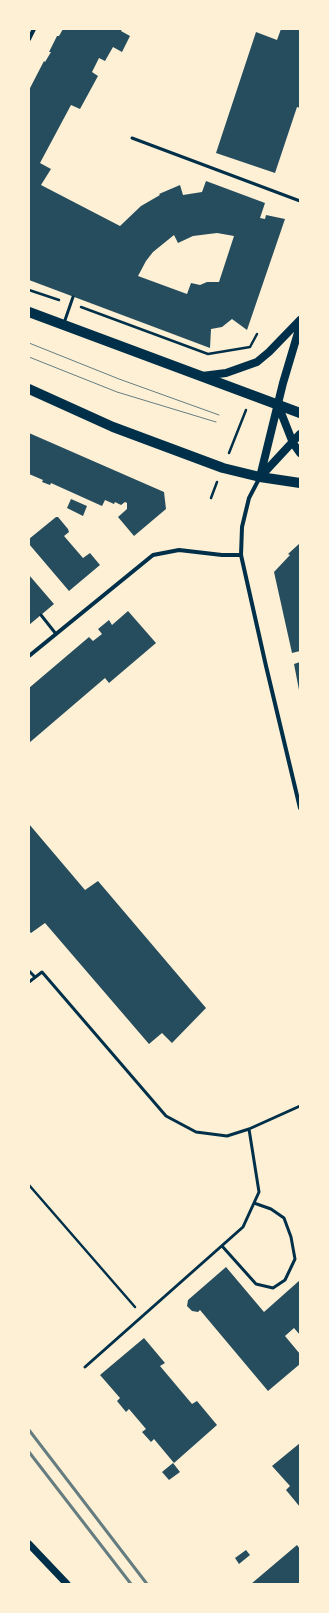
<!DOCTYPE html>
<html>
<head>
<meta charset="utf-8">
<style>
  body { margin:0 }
  #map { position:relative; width:329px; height:1613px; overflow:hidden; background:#fdf0d5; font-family:"Noto Serif",serif }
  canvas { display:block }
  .frame { position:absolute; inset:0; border:30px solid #fdf0d5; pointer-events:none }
</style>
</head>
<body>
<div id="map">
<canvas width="329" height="1613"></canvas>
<div class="frame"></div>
</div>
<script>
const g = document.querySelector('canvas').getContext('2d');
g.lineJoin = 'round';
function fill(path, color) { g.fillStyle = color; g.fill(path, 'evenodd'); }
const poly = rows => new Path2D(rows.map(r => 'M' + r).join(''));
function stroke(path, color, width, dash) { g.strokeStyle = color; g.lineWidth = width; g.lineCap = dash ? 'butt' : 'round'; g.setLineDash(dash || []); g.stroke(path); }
fill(poly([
  [63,29,122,29,121,31,130,36,122,52,113,47,105,61,99,58,92,72,98,76,80,109,71,105,40,163,51,169,41,185,120,226,141,206,160,195,159,194,180,185,183,195,202,192,206,181,265,203,260,218,265,219,266,215,285,219,247,330,232,319,222,327,211,329,210,348,29,280,29,90,44,61,45,62,51,52,49,52,57,36,59,36],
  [217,233,234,236,219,282,207,282,200,285,191,283,187,294,138,276,146,261,153,252,174,235,178,243,193,236],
  [281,29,300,29,300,108,297,107,275,173,216,153,256,32,277,40],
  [29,433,164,492,166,509,134,536,118,517,127,509,127,503,125,502,121,505,115,502,114,504,105,500,102,506,51,483,50,485,42,482,43,480,29,474],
  [71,499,87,506,83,516,67,508],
  [56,517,58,517,68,529,69,532,64,536,83,558,90,553,100,565,69,591,29,544,29,539],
  [300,543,300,651,292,653,274,572,290,555,288,554],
  [29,575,54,604,29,625],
  [128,611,156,643,109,683,105,678,29,743,29,688,89,637,93,641,102,634,98,629,109,620,112,625],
  [300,662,300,690,299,690,294,664],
  [29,824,85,890,98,881,206,1008,172,1043,162,1033,149,1044,45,923,31,933,29,931],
  [226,1267,264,1312,300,1280,300,1335,294,1328,285,1336,300,1354,300,1364,268,1391,200,1310,198,1312,192,1311,187,1306,188,1300],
  [144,1338,165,1363,160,1366,192,1404,197,1401,217,1425,174,1463,154,1439,151,1442,142,1432,146,1429,129,1409,126,1412,117,1401,120,1398,100,1375],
  [300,1443,300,1507,286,1490,290,1486,272,1466],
  [173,1463,180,1472,169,1480,162,1472],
  [297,1545,300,1549,300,1584,251,1584],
  [246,1550,250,1555,239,1564,235,1558]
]), '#264d5e');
stroke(poly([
  [29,290,59,300],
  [81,307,208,354,250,347,257,334],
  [229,453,246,410],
  [211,498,217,482],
  [29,1185,135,1307]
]), '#003049', 2.5);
stroke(poly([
  [132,138,300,201],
  [64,323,73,297],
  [41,615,56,634],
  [29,971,35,977],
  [29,982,42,972,166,1116,196,1132,227,1136,249,1129,300,1106],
  [222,1246,256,1284,273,1288,285,1280,295,1259,291,1237,284,1218,271,1209,254,1203],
  [85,1367,243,1227,259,1192,249,1129]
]), '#003049', 3);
stroke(poly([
  [29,39,34,29],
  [260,477,249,498,242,527,241,555,266,666,300,808],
  [29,656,153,555,179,550,222,555,241,555]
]), '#003049', 4);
stroke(poly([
  [29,1544,67,1584]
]), '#003049', 7);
stroke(poly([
  [202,376,226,373,257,362,269,352,300,320],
  [278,405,293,443,300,453],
  [261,476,300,434],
  [260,477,283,383,300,326]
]), '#003049', 8);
stroke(poly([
  [29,312,300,413],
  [29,389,113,427,223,468,260,477,300,483]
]), '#003049', 10);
stroke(poly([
  [29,343,119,379,219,415],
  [29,357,117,392,216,422]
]), '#657d81', 1);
stroke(poly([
  [29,1430,147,1584],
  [29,1452,131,1584]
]), '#657d81', 3);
</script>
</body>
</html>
